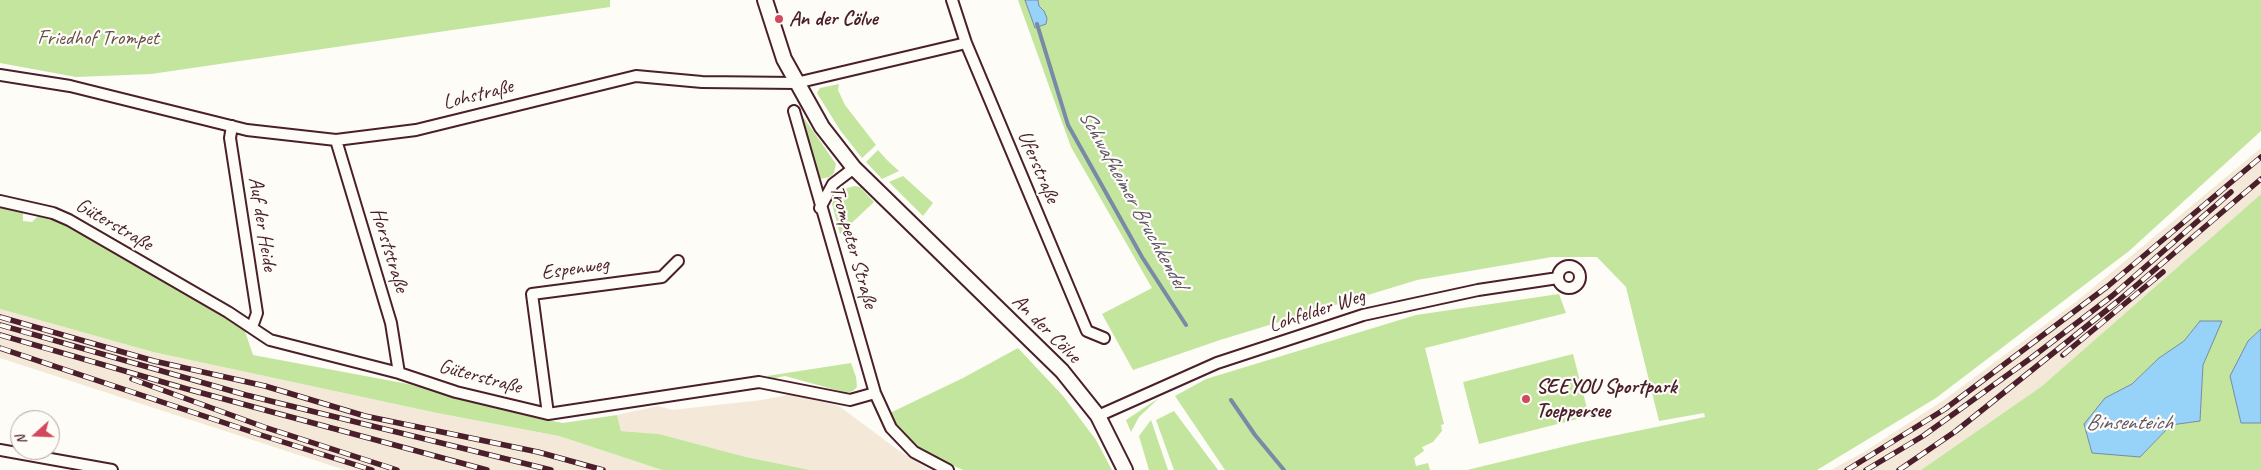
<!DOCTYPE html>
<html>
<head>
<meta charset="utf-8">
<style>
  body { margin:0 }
  #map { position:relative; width:2261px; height:470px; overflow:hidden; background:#fdfcf7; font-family:Caveat,sans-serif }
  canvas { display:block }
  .north { position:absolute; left:10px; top:410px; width:50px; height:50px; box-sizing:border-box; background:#fdfcf7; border:1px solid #b5a4a5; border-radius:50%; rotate:250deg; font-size:14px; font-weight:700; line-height:20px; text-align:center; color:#4a1f2b }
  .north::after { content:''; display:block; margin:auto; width:18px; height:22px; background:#d1495b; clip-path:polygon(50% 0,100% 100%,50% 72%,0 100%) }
</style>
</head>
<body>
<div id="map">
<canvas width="2261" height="470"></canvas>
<div class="north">N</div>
</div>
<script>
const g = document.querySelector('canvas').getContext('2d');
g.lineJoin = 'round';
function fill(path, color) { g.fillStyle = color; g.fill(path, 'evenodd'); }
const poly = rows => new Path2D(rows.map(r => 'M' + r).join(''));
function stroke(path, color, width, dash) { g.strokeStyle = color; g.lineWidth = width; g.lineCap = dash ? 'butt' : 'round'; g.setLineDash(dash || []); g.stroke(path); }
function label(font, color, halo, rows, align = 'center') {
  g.font = font + ' Caveat,sans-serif'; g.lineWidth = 4.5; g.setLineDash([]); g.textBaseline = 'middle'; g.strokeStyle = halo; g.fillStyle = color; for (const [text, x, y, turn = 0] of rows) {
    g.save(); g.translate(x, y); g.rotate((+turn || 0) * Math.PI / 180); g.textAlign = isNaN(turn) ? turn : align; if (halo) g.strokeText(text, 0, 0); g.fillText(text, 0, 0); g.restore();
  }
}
fill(poly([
  [2261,148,2261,194,2042,386,1921,470,1831,470,1864,452,1944,400,2077,301],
  [0,309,153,352,437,413,559,436,662,470,345,470,0,358],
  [792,394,839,406,898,450,930,470,810,470,746,457,659,434,621,431,617,415,658,406,672,410,762,400]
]), '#f4e8d8');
fill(poly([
  [0,0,610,0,610,7,151,74,76,77,0,63],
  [1018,0,2261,0,2261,131,2129,251,1936,398,1817,470,1467,470,1583,442,1705,417,1704,413,1659,421,1626,287,1597,257,1552,257,1417,280,1220,340,1133,370,1102,314,1152,288,1071,147],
  [839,84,838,90,845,105,876,145,862,158,840,130,817,93,820,88],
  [804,118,836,164,834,173,830,177,819,179,814,173,800,121],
  [878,150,887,160,899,171,882,179,866,162],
  [903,176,933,203,923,216,889,182],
  [854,186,860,187,874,202,840,234,832,204,838,191],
  [2261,194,2261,329,2248,341,2241,422,2261,423,2261,470,1921,470,2042,386],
  [2200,321,2221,321,2203,365,2200,421,2171,425,2140,457,2105,398,2132,384,2159,358,2184,341],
  [0,207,23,211,23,221,32,222,37,217,43,215,54,217,202,300,245,331,253,355,408,384,531,417,563,423,617,415,621,431,659,434,746,457,810,470,662,470,559,436,437,413,153,352,0,309],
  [1559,294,1566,313,1425,348,1444,424,1441,425,1442,431,1433,442,1422,447,1424,451,1414,458,1416,466,1428,463,1430,470,1225,470,1175,396,1206,379,1416,315],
  [1018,348,1063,396,1096,440,1112,470,963,470,929,455,909,440,896,425,890,413,963,378],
  [1573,354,1589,416,1479,444,1463,382],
  [851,363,856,377,857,387,853,391,847,393,785,376,770,379,767,376],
  [1159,398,1139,417,1131,432,1126,420],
  [1174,411,1218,470,1174,470,1156,420],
  [1151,420,1168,470,1149,470,1139,436]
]), '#c3e59e');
const water = poly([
  [1025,0,1038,0,1039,6,1044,11,1047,18,1046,24,1035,28,1025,0],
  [2200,321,2222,321,2203,365,2200,421,2171,425,2140,457,2092,453,2084,424,2105,398,2132,384,2159,358,2184,341,2200,321],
  [2261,329,2261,423,2241,423,2230,376,2248,341,2261,329]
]);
fill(water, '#97d2f8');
stroke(water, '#788aa6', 1);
stroke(poly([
  [1037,24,1068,125,1142,257,1186,325],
  [1231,400,1255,435,1284,470]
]), '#788aa6', 4);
const street = poly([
  [952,0,966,43,1087,331,1104,338],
  [0,75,70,86,247,130,336,140,416,130,636,76,702,82,796,83,966,43],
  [794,111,875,393,891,428,914,452,948,470],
  [232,126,230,138,257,313,252,327],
  [336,140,391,323,399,373],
  [0,201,53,213,69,220,228,312,270,340,399,373,456,392,548,414,759,382,850,400,875,393],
  [820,208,833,184,854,168],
  '1558 277a11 11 0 1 1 22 0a11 11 0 1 1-22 0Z',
  [548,414,532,294,662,277,678,261],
  [1098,416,1217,363,1363,315,1478,290,1558,278],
  [0,450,112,470]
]);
const secondary = poly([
  [765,0,784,59,822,127,854,168,1062,371,1098,416,1125,470]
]);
stroke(street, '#4a1f2b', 14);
stroke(secondary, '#4a1f2b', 18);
stroke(street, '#fdfcf7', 10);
stroke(secondary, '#fdfcf7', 14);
const rail = poly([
  [0,317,154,361,265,386,365,416,538,452,603,470],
  [0,325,246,395,551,470],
  [0,335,187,389,487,470],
  [0,348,261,435,372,470],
  [2063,355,2163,272],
  [132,379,264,427,397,470],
  [1847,470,1945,409,2108,286,2261,157],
  [1866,470,1923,436,2031,358,2112,296,2231,192],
  [1899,470,1956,431,2118,301,2261,179]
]);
stroke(rail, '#4a1f2b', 5.5);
stroke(rail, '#fdfcf7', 4, [11]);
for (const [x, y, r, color] of [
  [779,19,5,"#d1495b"],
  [1526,399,5,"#d1495b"]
]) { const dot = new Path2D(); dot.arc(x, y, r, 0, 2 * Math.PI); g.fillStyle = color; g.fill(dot); stroke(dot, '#fdfcf7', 2); }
label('bold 21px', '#4a1f2b', '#fdfcf7', [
  ["An der Cölve",789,19],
  ["SEEYOU Sportpark",1536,387],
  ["Toeppersee",1536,411]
], 'left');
label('21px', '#685048', '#fdfcf7', [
  ["Friedhof Trompet",98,38]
]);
label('21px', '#4a1f2b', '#fdfcf7', [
  ["Lohstraße",478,95,-14],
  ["Uferstraße",1038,167,67],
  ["Auf der Heide",262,224,81],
  ["Güterstraße",114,225,30],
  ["Trompeter Straße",853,247,74],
  ["Horststraße",389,250,73],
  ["Espenweg",575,269,-8],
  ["Lohfelder Weg",1317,311,-18],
  ["An der Cölve",1046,329,45],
  ["Güterstraße",480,377,15]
]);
label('italic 22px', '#615568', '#fdfcf7', [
  ["Schwafheimer Bruchkendel",1132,199,61],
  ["Binsenteich",2129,423]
]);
</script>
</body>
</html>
